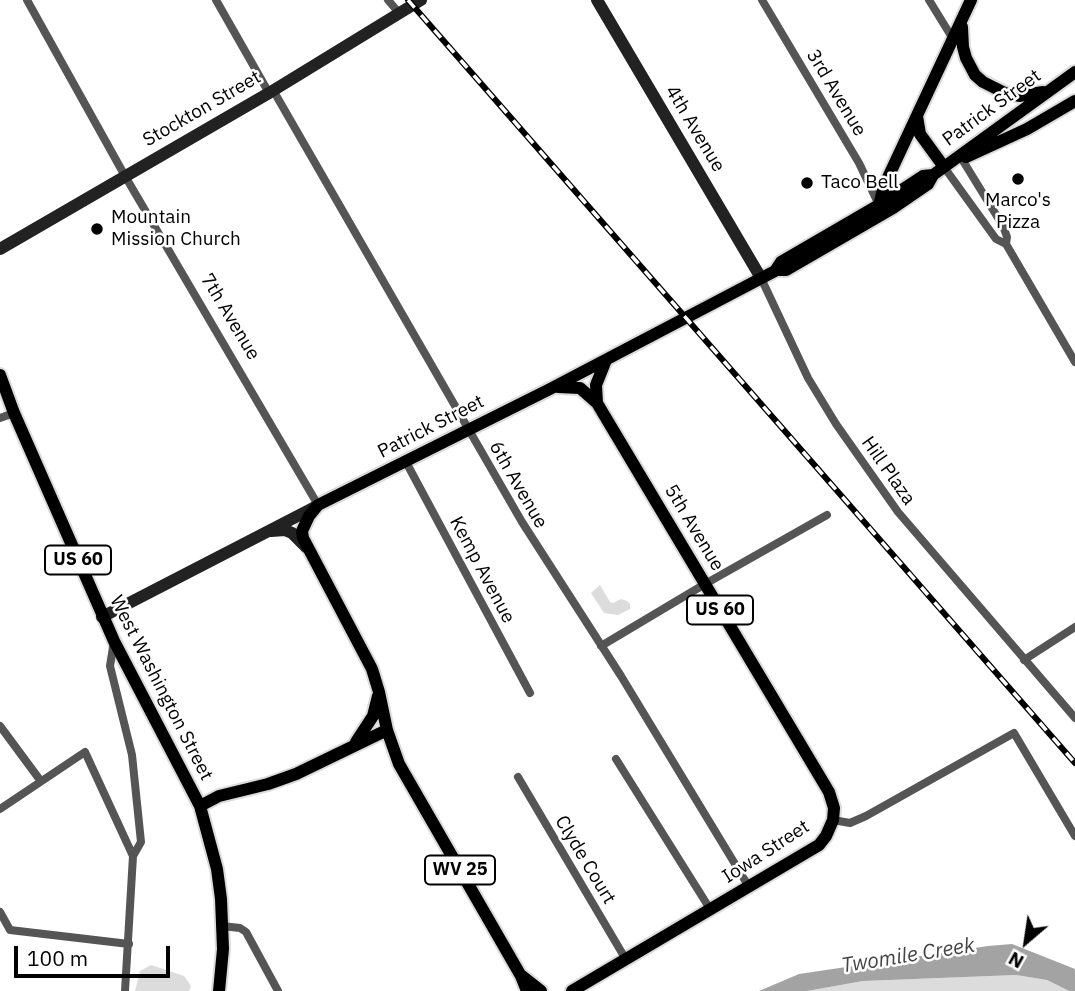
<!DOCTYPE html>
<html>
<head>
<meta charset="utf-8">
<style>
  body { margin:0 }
  #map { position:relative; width:1075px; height:991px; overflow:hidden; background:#fff; font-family:"IBM Plex Sans",sans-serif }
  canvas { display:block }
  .north { position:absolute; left:991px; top:907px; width:70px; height:70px; -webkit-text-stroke:5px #fff; paint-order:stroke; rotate:209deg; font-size:19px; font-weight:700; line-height:28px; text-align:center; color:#000 }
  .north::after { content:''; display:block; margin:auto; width:24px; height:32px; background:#000; clip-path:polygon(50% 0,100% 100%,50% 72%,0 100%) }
  .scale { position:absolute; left:14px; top:946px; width:156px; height:32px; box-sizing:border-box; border:4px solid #000; border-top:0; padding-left:9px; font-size:21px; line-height:24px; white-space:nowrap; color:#000; -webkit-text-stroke:5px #fff; paint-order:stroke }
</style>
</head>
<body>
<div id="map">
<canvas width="1075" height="991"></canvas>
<div class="north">N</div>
<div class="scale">100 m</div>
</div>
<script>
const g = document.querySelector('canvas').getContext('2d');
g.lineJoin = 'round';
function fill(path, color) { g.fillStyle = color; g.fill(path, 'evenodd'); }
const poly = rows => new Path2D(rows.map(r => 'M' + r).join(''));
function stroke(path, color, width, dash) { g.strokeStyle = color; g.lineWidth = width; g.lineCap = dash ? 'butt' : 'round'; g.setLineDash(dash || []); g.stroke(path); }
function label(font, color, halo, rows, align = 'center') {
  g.font = font + ' "IBM Plex Sans",sans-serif'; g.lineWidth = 5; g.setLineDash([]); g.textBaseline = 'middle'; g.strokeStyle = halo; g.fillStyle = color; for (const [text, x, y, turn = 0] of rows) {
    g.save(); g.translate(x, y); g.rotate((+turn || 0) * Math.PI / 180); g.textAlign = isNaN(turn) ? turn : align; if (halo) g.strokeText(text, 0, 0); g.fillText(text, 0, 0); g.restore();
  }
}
fill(poly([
  [600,585,610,602,613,603,621,599,627,601,630,604,630,609,618,615,604,613,591,593],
  [151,965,184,976,191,986,189,991,135,991,140,971],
  [1016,975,1047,980,1069,991,807,991,863,981]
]), '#dcdcdc');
fill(poly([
  [1012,944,1075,969,1075,991,1069,991,1047,980,1016,975,863,981,807,991,759,991,799,974,988,946]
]), '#a3a3a3');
const primary = poly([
  [962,27,963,47,966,58,975,75,983,82,1005,93,1019,96,1043,92],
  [917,116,920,134,944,167],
  [966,157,1027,129,1075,101],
  [879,205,884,186,971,0],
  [776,270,786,270,893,208,928,184,933,175],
  [0,375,14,413,114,641,200,806,217,869,221,899,223,949,219,991],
  [558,387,580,388,597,403,829,792,834,808,833,820,826,836,819,845,572,991],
  [597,403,596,385,606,360],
  [356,742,373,716,378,696],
  [200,806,219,796,268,784,296,774,387,730],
  [522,976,541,991],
  [527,991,521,976,399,764,387,730,379,692,372,669,303,538,302,531,309,516,318,505,550,389,775,271,781,262,879,205,923,176,933,175,1075,72]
]);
stroke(primary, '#dbdbdb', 16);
stroke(poly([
  [27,0,125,176,318,505],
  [216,0,269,93],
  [388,0,399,13],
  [762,0,859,163,879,205],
  [929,0,953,39],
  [273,90,522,522,621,676,749,887],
  [944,167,996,239,1006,244,1007,237,1003,226,960,156],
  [1006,244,1075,362],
  [761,278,808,378,836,424,898,512,1075,718],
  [0,418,14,413],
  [406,462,530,693],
  [114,641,110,666,132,755,141,842,133,856,125,991],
  [601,646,705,584,827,515],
  [1024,660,1075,627],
  [0,726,40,780],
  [616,759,710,909],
  [518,777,625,958],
  [0,809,85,752,133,856],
  [833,820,850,823,866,816,1014,733,1075,836],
  [0,912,10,930,129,944],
  [222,926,240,928,246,932,278,991]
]), '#555', 8);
stroke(poly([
  [597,0,761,278],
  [0,249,269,93,421,0],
  [271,531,285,530,292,533,306,547],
  [102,617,317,506]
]), '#222', 12);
stroke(primary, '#000', 12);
const rail = poly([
  [408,0,1075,763]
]);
stroke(rail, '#000', 6);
stroke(rail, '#fff', 3.5, [10]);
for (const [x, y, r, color] of [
  [1018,179,7,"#000"],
  [807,183,7,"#000"],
  [97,229,7,"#000"]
]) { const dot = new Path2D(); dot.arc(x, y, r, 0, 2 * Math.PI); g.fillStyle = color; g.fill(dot); stroke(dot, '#fff', 2.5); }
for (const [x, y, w] of [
  [78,560,66],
  [720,610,66],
  [460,870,70]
]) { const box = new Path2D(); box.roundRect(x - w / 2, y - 14.5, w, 29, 5); g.fillStyle = '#fff'; g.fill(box); stroke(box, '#000', 2); }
label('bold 18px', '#000', null, [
  ["US 60",78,560],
  ["US 60",720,610],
  ["WV 25",460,870]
]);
label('19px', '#000', '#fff', [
  ["3rd Avenue",836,93,59],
  ["Patrick Street",992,108,-36],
  ["Stockton Street",202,109,-30],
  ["4th Avenue",695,129,59],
  ["7th Avenue",230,317,59],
  ["Patrick Street",431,427,-27],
  ["Hill Plaza",888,471,55],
  ["6th Avenue",518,485,60],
  ["5th Avenue",694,528,59],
  ["Kemp Avenue",482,570,62],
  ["West Washington Street",161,688,63],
  ["Iowa Street",766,852,-33],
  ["Clyde Court",585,860,59]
]);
label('19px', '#000', '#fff', [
  ["Taco Bell",821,183],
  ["Marco's",1018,201,"center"],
  ["Pizza",1018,223,"center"],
  ["Mountain",111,218],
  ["Mission Church",111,240]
], 'left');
label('italic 21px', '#444', '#fff', [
  ["Twomile Creek",908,956,-9]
]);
</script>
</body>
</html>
